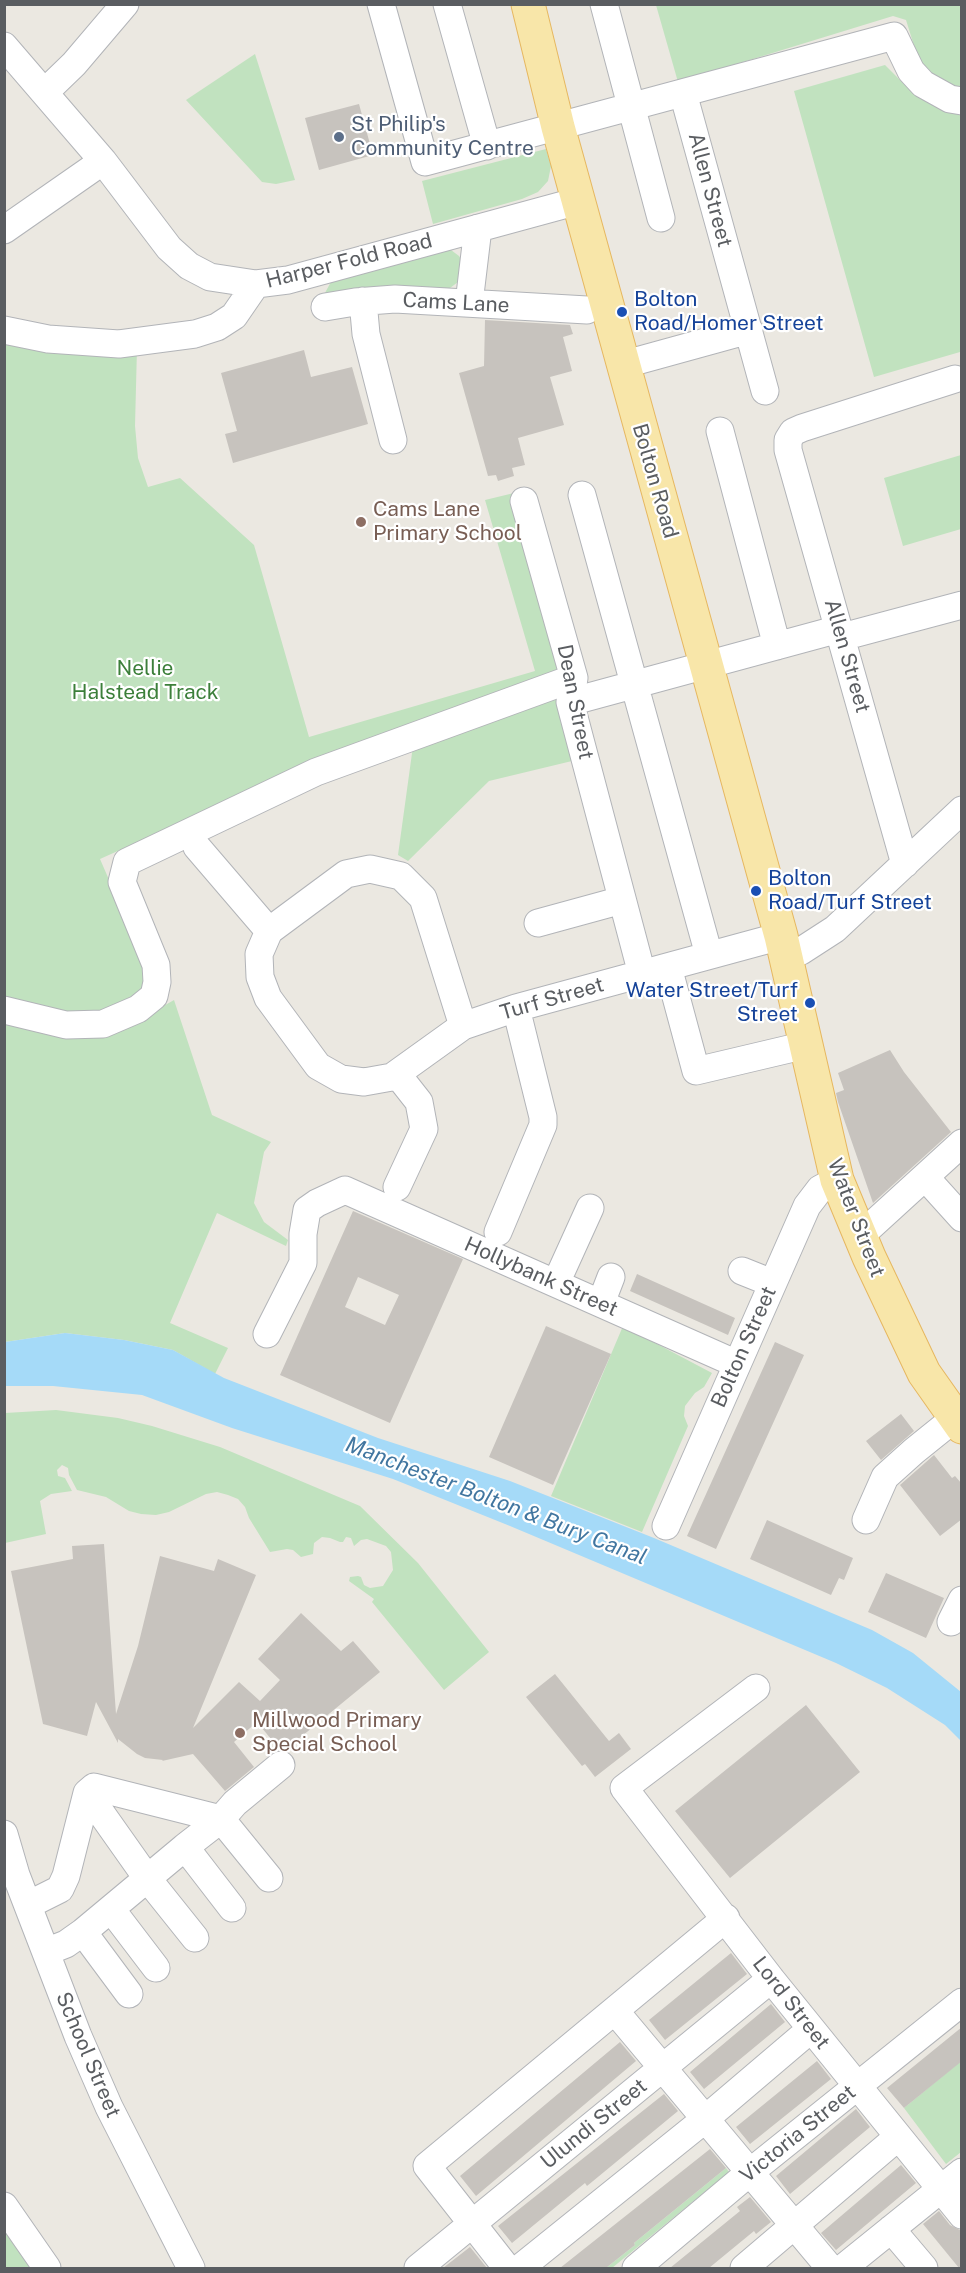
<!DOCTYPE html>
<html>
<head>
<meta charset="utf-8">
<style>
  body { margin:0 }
  #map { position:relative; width:966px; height:2273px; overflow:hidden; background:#ebe8e1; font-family:"Public Sans",sans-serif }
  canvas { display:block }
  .frame { position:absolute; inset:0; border:6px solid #5a5d61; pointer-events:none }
</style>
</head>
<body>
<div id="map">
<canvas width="966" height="2273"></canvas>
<div class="frame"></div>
</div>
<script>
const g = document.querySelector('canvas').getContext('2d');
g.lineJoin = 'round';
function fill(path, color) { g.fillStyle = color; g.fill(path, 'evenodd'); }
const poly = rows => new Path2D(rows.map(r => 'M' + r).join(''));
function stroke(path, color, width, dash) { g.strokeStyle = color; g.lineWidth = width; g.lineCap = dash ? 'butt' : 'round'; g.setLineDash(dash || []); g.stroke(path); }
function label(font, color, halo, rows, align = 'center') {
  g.font = font + ' "Public Sans",sans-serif'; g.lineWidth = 4.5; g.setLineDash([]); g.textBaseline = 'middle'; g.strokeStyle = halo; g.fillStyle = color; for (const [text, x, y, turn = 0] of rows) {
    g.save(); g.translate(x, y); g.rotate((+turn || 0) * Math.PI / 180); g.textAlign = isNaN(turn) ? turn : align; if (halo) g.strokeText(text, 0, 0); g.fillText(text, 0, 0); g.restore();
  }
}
fill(poly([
  [656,5,961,5,961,354,960,352,874,377,794,91,885,65,909,89,926,84,906,20,893,16,678,82],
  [255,54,295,180,276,184,262,182,186,100],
  [546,149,551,166,548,181,538,192,522,199,433,224,422,181],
  [451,250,459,256,463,262,458,282,450,288,437,293,320,302,332,280,433,253],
  [5,340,137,348,135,426,138,458,148,487,180,478,254,545,309,737,535,671,485,500,514,493,565,671,315,762,100,859,149,972,146,992,126,1008,70,1018,5,1001],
  [961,455,961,529,903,546,884,478],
  [554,690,572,761,489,781,408,861,398,855,413,746],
  [174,1000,212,1115,271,1142,264,1152,254,1203,264,1222,288,1240,286,1246,217,1213,170,1323,228,1348,215,1374,173,1350,124,1340,65,1333,5,1342,4,1017,127,1027],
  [623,1326,712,1373,704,1387,695,1393,685,1406,684,1416,688,1426,642,1532,551,1496],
  [56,1410,118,1418,152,1426,220,1447,360,1506,418,1563,489,1652,444,1690,372,1602,374,1599,349,1581,350,1577,358,1576,361,1577,364,1585,370,1588,383,1586,393,1570,391,1552,386,1546,367,1539,361,1540,354,1546,351,1538,346,1537,343,1542,340,1542,330,1538,322,1537,314,1543,313,1554,301,1557,293,1550,287,1549,270,1552,249,1518,245,1507,238,1499,228,1495,217,1492,206,1494,169,1512,156,1515,141,1514,129,1511,106,1497,77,1490,69,1475,68,1468,62,1465,57,1470,58,1476,65,1478,72,1491,51,1494,40,1501,46,1534,5,1543,5,1413],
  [961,2061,961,2152,946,2164,904,2108],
  [726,2168,729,2172,612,2268,606,2268,635,2245,634,2243],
  [5,2227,32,2268,5,2268]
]), '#c1e2bf');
fill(poly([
  [65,1333,124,1340,173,1350,224,1378,378,1438,510,1481,654,1538,872,1630,913,1653,961,1692,961,1741,945,1725,887,1688,836,1663,510,1526,393,1479,232,1428,142,1395,53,1386,5,1386,5,1342]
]), '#a5daf8');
fill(poly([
  [359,104,373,155,319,170,305,118],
  [485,320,570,325,573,334,563,337,572,371,550,377,564,425,518,438,525,465,512,468,514,476,498,481,496,475,488,476,459,373,484,366],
  [304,350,311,377,352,367,368,424,233,463,225,434,237,431,221,373],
  [890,1050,904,1072,951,1132,873,1203,838,1102,836,1093,844,1090,838,1073],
  [353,1211,463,1259,390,1423,280,1375],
  [358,1277,399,1295,385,1325,345,1307],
  [637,1274,735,1318,728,1335,630,1291],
  [546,1326,611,1354,553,1485,489,1457],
  [775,1342,804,1355,716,1549,687,1536],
  [901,1414,914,1431,881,1460,866,1441],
  [934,1455,952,1478,955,1476,962,1484,962,1519,940,1536,900,1485],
  [767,1520,853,1558,844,1580,839,1578,831,1595,750,1559],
  [104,1544,116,1714,138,1646,160,1556,214,1571,218,1559,256,1575,193,1728,239,1682,260,1701,280,1680,258,1659,301,1613,341,1651,353,1641,380,1672,285,1750,280,1750,257,1722,234,1742,254,1767,225,1791,193,1754,162,1761,163,1760,145,1758,137,1754,118,1739,118,1743,96,1702,87,1736,43,1724,11,1571,73,1559,72,1546],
  [886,1573,944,1598,926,1638,868,1612],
  [555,1674,609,1741,619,1733,631,1749,595,1777,585,1764,582,1766,526,1697],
  [806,1705,860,1772,730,1878,675,1811],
  [731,1953,747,1974,665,2040,649,2020],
  [771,2004,785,2022,704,2089,690,2072],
  [962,2027,962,2061,904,2108,887,2088],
  [620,2042,636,2061,476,2196,460,2176],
  [817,2061,831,2079,750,2144,736,2127],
  [664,2094,678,2111,587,2186,585,2183,512,2243,498,2226],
  [856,2109,870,2127,790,2194,776,2176],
  [710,2149,726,2168,634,2243,635,2245,606,2268,560,2268],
  [901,2165,916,2183,836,2250,821,2233],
  [750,2197,771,2222,756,2234,754,2231,709,2268,670,2268,740,2211,737,2207],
  [939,2211,950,2225,962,2231,962,2268,959,2268,923,2224],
  [470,2247,487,2268,443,2268]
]), '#c7c3be');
const minor = poly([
  [381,4,425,162,894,36,911,71,923,84,950,99,962,101],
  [447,4,487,146],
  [604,4,661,218],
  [4,46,103,161,169,248,189,266,210,277,256,284,288,280,578,201],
  [45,92,74,64,125,4],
  [683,93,765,391],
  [4,230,103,161],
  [363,301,366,334,393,440],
  [469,303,478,228],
  [325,307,355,302,395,299,587,310],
  [4,330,48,339,119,344,195,334,217,327,234,316,256,284],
  [622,365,749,330],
  [720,431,777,646],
  [582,495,709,955],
  [524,501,574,678,570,702,642,974],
  [842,637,962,605],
  [570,702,839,629],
  [197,847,269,931],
  [905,864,788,450,788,440,793,432,802,428,955,379],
  [538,923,622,900],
  [785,957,801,951,835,929,962,810],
  [668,967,696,1071,806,1045],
  [4,1010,66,1025,103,1024,138,1009,154,996,157,982,156,965,122,882,127,862,316,772,574,678],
  [463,1026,423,898,401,876,370,869,346,874,269,931,259,954,260,977,268,998,318,1066,341,1079,364,1082,392,1077,463,1026,516,1008,781,936],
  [397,1074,419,1102,424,1129,397,1187],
  [925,1177,962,1218],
  [498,1232,543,1125,543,1117,516,1008],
  [860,1236,962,1143],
  [742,1271,772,1283],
  [556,1283,590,1208],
  [601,1303,611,1277],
  [267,1334,303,1263,303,1234,307,1210,317,1203,345,1190,737,1364],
  [866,1520,885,1477,914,1451,955,1418],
  [666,1526,807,1206,820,1189,837,1180],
  [951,1622,962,1600],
  [756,1688,624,1788,771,1979,962,2215],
  [87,1793,147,1878,195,1938],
  [4,1834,16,1875,78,2036,109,2107,191,2268],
  [185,1847,232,1908],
  [28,1905,60,1889,66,1876,87,1793,94,1787,221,1819,235,1803,281,1765],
  [111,1909,156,1968],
  [83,1932,129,1994],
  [46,1952,66,1944,83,1932,185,1847,221,1819,269,1878],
  [615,2011,830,2268],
  [4,2206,47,2268],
  [891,2229,924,2268],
  [418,2268,771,1979],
  [507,2268,427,2166,726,1918],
  [520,2268,704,2120,811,2029],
  [636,2268,749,2173,962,2002],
  [744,2268,898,2137],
  [843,2268,962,2172]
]);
const major = poly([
  [528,4,558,127,781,936,837,1180,869,1257,924,1373,962,1427]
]);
stroke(minor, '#b2b4b8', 29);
stroke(major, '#e6b760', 35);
stroke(minor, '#fff', 27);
stroke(major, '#f8e6a9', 33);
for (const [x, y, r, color] of [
  [339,137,6,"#5c6f8a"],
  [622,312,6,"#1a4fb4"],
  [361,522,6,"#8d6e63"],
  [756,891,6,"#1a4fb4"],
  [810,1003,6,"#1a4fb4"],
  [240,1733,6,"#8d6e63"]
]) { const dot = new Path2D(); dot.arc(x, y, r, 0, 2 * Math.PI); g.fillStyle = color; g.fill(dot); stroke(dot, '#fff', 2); }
label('21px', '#4e5e75', '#fff', [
  ["St Philip's",351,125],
  ["Community Centre",351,149]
], 'left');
label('21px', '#5a5d61', '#fff', [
  ["Allen Street",710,190,75],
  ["Harper Fold Road",349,261,-14],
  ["Cams Lane",456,303,3],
  ["Bolton Road",655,481,74],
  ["Allen Street",847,656,74],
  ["Dean Street",575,702,79],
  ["Turf Street",552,999,-16],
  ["Water Street",856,1218,69],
  ["Hollybank Street",541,1277,24],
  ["Bolton Street",744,1347,-66],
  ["Lord Street",791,2003,52],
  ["School Street",88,2055,67],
  ["Ulundi Street",594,2124,-39],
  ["Victoria Street",798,2134,-39]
]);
label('21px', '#164399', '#fff', [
  ["Bolton",634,300],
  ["Road/Homer Street",634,324],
  ["Bolton",768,879],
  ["Road/Turf Street",768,903],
  ["Water Street/Turf",798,991,"right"],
  ["Street",798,1015,"right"]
], 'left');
label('21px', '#785e54', '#fff', [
  ["Cams Lane",373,510],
  ["Primary School",373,534],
  ["Millwood Primary",252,1721],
  ["Special School",252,1745]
], 'left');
label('21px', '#3c7f3a', '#fff', [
  ["Nellie",145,669],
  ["Halstead Track",145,693]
]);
label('italic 22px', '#4176a0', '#fff', [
  ["Manchester Bolton & Bury Canal",496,1501,21]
]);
</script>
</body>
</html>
